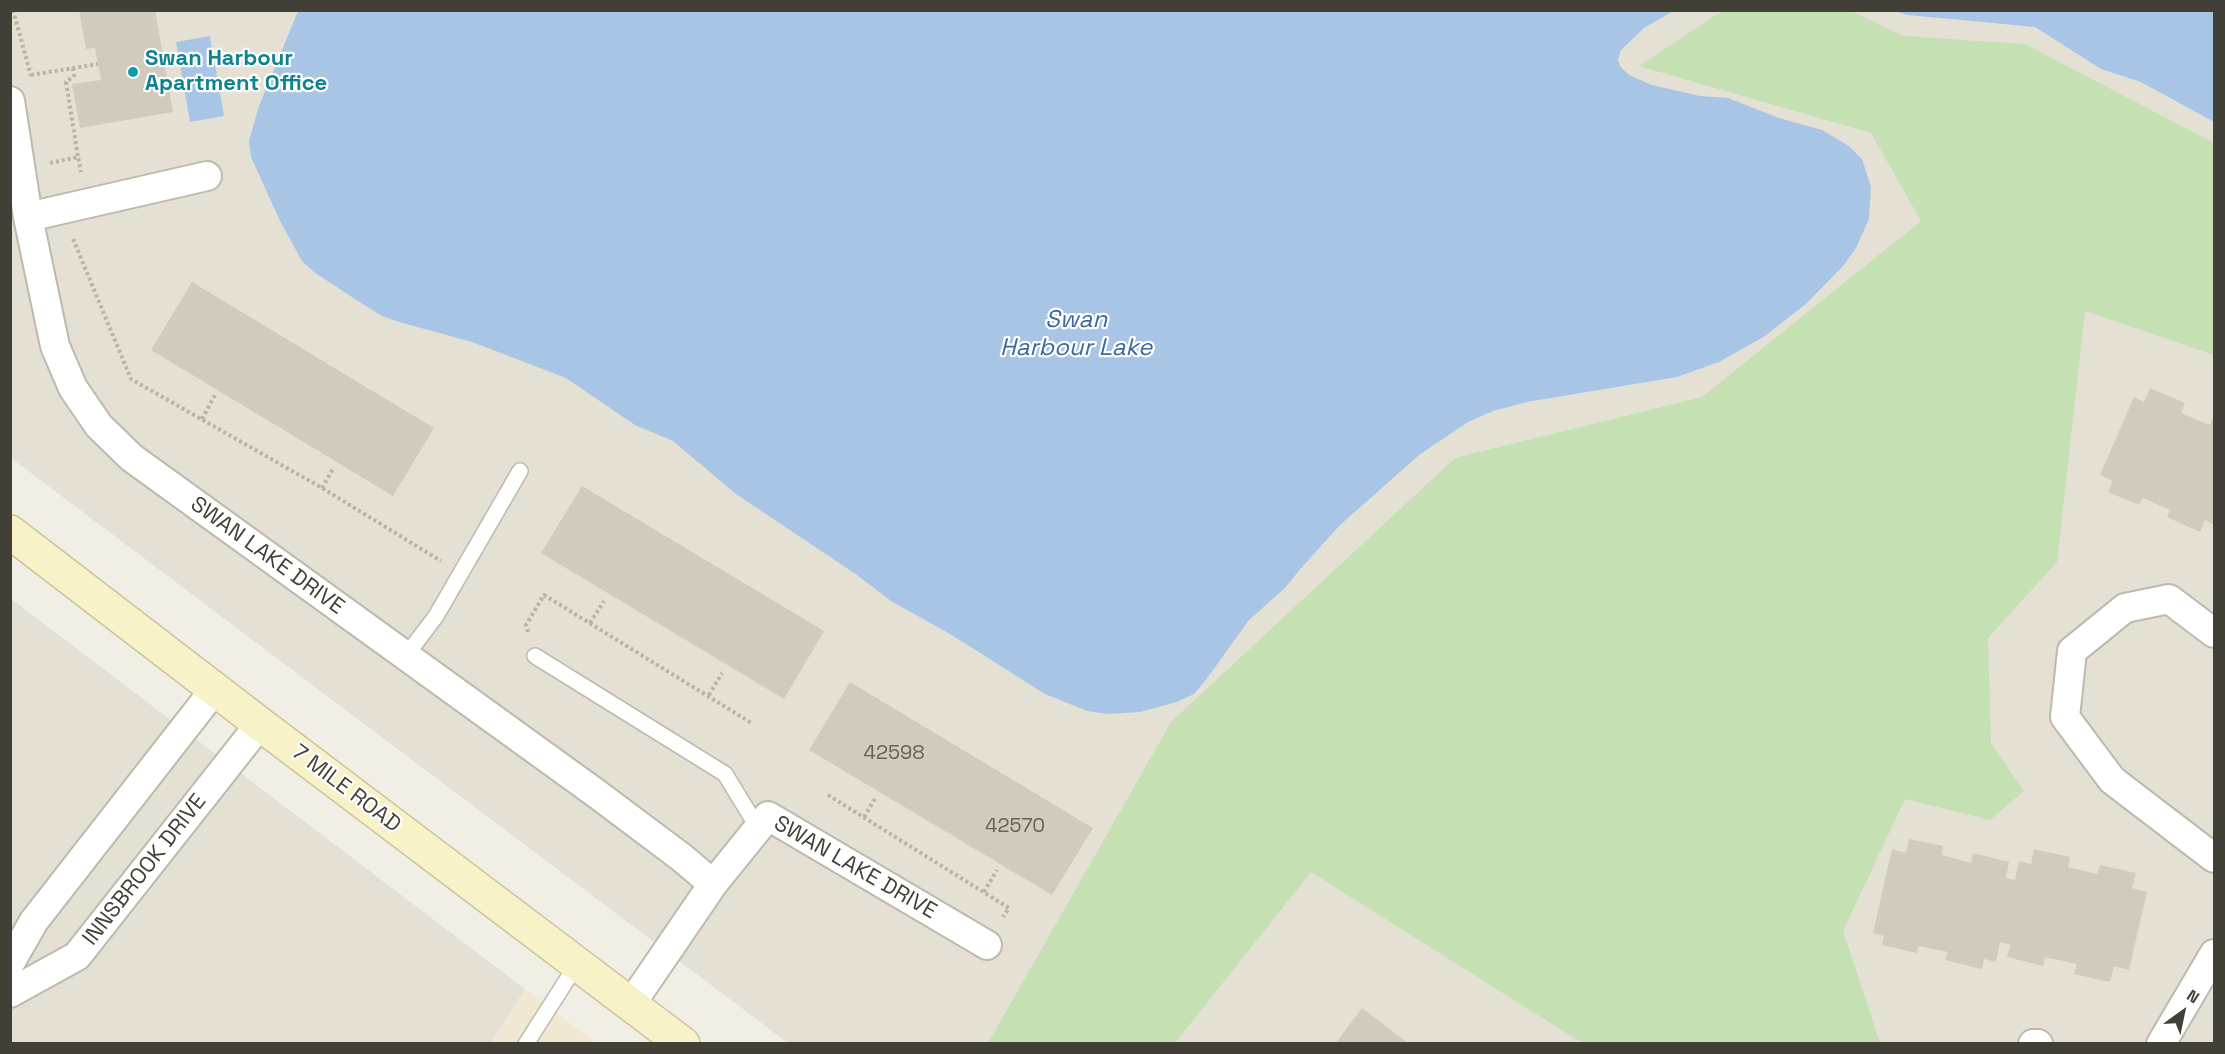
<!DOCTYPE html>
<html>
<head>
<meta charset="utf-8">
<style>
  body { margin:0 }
  #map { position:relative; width:2225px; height:1054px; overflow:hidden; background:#f0eee5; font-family:"Space Grotesk",sans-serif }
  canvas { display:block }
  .frame { position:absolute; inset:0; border:12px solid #423f36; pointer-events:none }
  .north { position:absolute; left:2153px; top:982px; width:60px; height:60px; -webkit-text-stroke:4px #fff; paint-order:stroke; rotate:33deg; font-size:16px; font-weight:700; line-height:24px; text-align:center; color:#423f36 }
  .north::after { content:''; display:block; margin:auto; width:21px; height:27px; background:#423f36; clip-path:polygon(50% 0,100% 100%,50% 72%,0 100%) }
</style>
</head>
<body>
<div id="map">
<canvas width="2225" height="1054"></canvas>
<div class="frame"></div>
<div class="north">N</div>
</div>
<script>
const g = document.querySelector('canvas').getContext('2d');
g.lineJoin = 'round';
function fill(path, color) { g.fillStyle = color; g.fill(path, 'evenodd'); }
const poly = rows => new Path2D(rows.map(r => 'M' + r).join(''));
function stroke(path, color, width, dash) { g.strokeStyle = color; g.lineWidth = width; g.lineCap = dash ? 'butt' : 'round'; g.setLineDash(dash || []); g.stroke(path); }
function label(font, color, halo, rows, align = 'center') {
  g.font = font + ' "Space Grotesk",sans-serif'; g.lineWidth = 4.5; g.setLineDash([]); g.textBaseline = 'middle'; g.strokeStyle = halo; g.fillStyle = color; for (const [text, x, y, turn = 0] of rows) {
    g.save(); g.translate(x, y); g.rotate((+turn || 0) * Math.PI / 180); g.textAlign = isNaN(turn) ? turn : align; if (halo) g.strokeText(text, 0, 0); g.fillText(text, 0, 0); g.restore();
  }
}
fill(poly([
  [10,11,2214,11,2214,1043,788,1043,11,458],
  [10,598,525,989,491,1043,11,1043]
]), '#e4e1d4');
fill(poly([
  [525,989,596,1043,491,1044]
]), '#f0e8d3');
fill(poly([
  [1722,11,1852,11,1903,36,2025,44,2214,143,2214,355,2085,311,2057,562,1988,638,1991,743,2024,791,1990,820,1905,799,1843,931,1880,1043,1582,1043,1311,872,1175,1043,988,1043,1171,722,1455,458,1702,397,1921,221,1871,133,1639,66]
]), '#c5e0b3');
fill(poly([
  [1675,10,1644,28,1621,50,1618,59,1620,66,1629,75,1652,85,1700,96,1728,98,1779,118,1822,130,1849,146,1862,159,1871,187,1869,219,1856,248,1843,266,1807,303,1765,336,1719,362,1677,377,1527,402,1493,411,1468,422,1419,455,1340,525,1302,567,1285,588,1249,620,1208,677,1194,694,1177,702,1140,712,1108,714,1087,711,1045,694,950,634,891,601,857,575,736,494,673,441,635,425,566,378,472,342,399,322,382,316,361,303,314,272,302,261,280,221,251,157,249,141,259,106,298,11],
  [1894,11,2214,11,2214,122,2141,82,2101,69,2035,27,1908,15],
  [210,36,224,116,190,122,176,42]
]), '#a9c5e6');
fill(poly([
  [79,10,155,10,173,112,80,128,72,84,101,80,95,48,86,49],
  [192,282,434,428,393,496,151,350],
  [2150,388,2185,403,2181,413,2210,425,2214,414,2214,525,2205,520,2200,532,2167,517,2170,510,2143,498,2139,505,2108,492,2113,481,2100,475,2134,397,2144,402],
  [582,486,824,631,784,699,541,553],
  [850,682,1093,828,1052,895,809,750],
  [1909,839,1943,846,1942,855,1971,863,1973,853,2009,862,2006,878,2015,880,2019,861,2031,864,2034,849,2070,857,2068,867,2097,874,2100,865,2136,873,2132,888,2147,892,2129,970,2114,966,2110,982,2074,974,2077,964,2045,957,2043,966,2007,957,2011,945,2000,942,1996,962,1984,959,1982,969,1945,960,1948,952,1918,946,1917,953,1882,945,1884,936,1873,933,1892,849,1906,853],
  [1362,1008,1409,1044,1335,1044]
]), '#d0cbbc');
const lane = poly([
  [535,656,725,774,758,828],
  [405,657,436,616,520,471],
  [526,1044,577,964]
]);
const street = poly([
  [10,101,28,217,55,346,73,388,99,426,132,458,597,794,681,857,713,884,631,1004],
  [28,217,207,176],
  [2214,633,2169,599,2125,608,2072,651,2065,717,2112,780,2214,858],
  [713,884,768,816,987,945],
  [10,963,34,921,215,689],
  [10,993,77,956,260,724],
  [2033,1044,2038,1044],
  [2161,1044,2214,954]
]);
const secondary = poly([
  [10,532,260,724,683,1044]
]);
stroke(lane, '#bdbaac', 18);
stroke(street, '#bdbaac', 32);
stroke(secondary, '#cbc49a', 36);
stroke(poly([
  [13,10,31,76],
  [73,68,74,76,66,82,78,157],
  [31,75,98,64],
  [50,163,78,157,81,172],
  [73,239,131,379,322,488,441,561],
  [202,419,215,395],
  [322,488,334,467],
  [590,623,604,601],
  [528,632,526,625,544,595,753,724],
  [709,695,722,673],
  [828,795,1009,908,1003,917],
  [864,817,876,797],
  [984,892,997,870]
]), '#bab49c', 4, [3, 3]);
stroke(lane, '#fff', 15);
stroke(street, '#fff', 28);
stroke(secondary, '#f7f2c8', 33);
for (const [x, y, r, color] of [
  [133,72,6,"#0f9aa8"]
]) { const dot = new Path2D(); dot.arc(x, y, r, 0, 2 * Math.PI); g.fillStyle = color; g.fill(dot); stroke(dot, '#fff', 2); }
label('20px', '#666258', null, [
  ["42598",894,754],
  ["42570",1015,827]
]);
label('bold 22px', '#0d838f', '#fff', [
  ["Swan Harbour",145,59],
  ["Apartment Office",145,84]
], 'left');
label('22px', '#423f36', '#fff', [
  ["SWAN LAKE DRIVE",267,556,36],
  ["7 MILE ROAD",346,789,37],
  ["SWAN LAKE DRIVE",855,868,30],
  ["INNSBROOK DRIVE",145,870,-52]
]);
label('italic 24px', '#3d69a0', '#fff', [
  ["Swan",1076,320],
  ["Harbour Lake",1076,348]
]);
</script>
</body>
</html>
